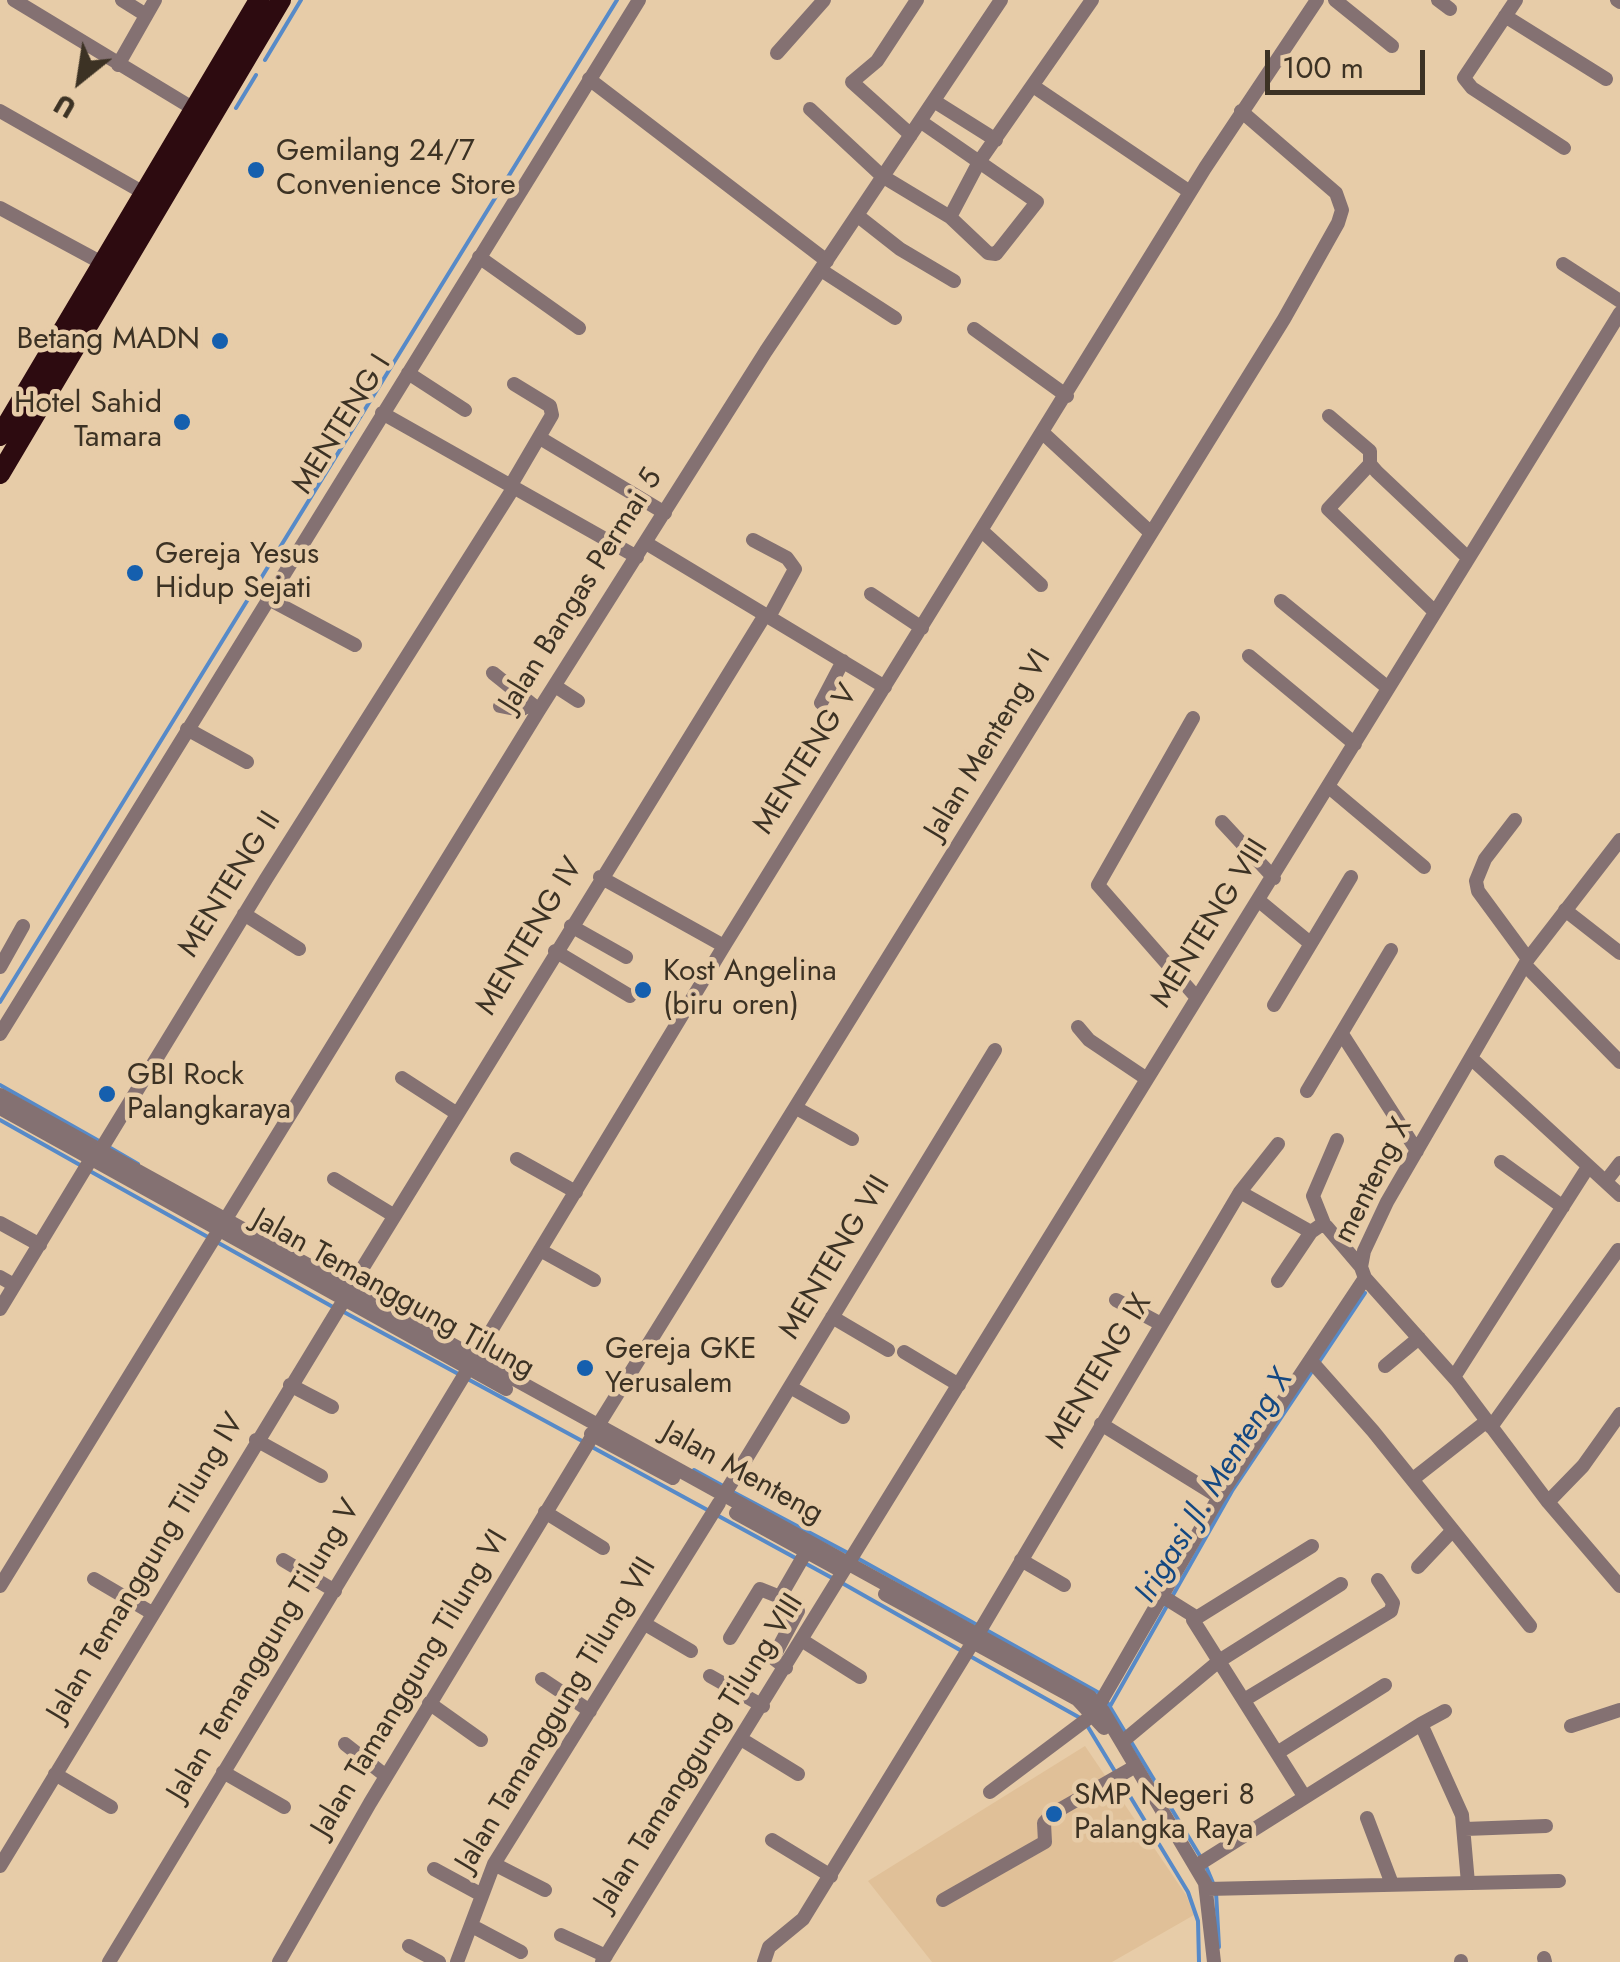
<!DOCTYPE html>
<html>
<head>
<meta charset="utf-8">
<style>
  body { margin:0 }
  #map { position:relative; width:1620px; height:1962px; overflow:hidden; background:#e7cca8; font-family:Jost,sans-serif }
  canvas { display:block }
  .north { position:absolute; left:30px; top:30px; width:100px; height:100px; -webkit-text-stroke:8px #e7cca8; paint-order:stroke; rotate:210deg; font-size:28px; font-weight:700; line-height:40px; text-align:center; color:#3c3224 }
  .north::after { content:''; display:block; margin:auto; width:35px; height:45px; background:#3c3224; clip-path:polygon(50% 0,100% 100%,50% 72%,0 100%) }
  .scale { position:absolute; left:1265px; top:50px; width:160px; height:45px; box-sizing:border-box; border:5px solid #3c3224; border-top:0; padding-left:12px; font-size:30px; line-height:35px; white-space:nowrap; color:#3c3224; -webkit-text-stroke:8px #e7cca8; paint-order:stroke }
</style>
</head>
<body>
<div id="map">
<canvas width="1620" height="1962"></canvas>
<div class="north">U</div>
<div class="scale">100 m</div>
</div>
<script>
const g = document.querySelector('canvas').getContext('2d');
g.lineJoin = 'round';
function fill(path, color) { g.fillStyle = color; g.fill(path, 'evenodd'); }
const poly = rows => new Path2D(rows.map(r => 'M' + r).join(''));
function stroke(path, color, width, dash) { g.strokeStyle = color; g.lineWidth = width; g.lineCap = dash ? 'butt' : 'round'; g.setLineDash(dash || []); g.stroke(path); }
function label(font, color, halo, rows, align = 'center') {
  g.font = font + ' Jost,sans-serif'; g.lineWidth = 9; g.setLineDash([]); g.textBaseline = 'middle'; g.strokeStyle = halo; g.fillStyle = color; for (const [text, x, y, turn = 0] of rows) {
    g.save(); g.translate(x, y); g.rotate((+turn || 0) * Math.PI / 180); g.textAlign = isNaN(turn) ? turn : align; if (halo) g.strokeText(text, 0, 0); g.fillText(text, 0, 0); g.restore();
  }
}
fill(poly([
  [1085,1746,1186,1895,1194,1915,1112,1962,932,1962,868,1881]
]), '#e0c098');
stroke(poly([
  [265,60,301,0],
  [236,108,256,75],
  [0,1002,617,0],
  [0,1085,99,1141],
  [0,1120,80,1165],
  [107,1146,138,1164],
  [88,1170,333,1307],
  [342,1311,584,1442],
  [1319,1362,1365,1293],
  [592,1447,834,1579],
  [694,1470,725,1487],
  [733,1492,848,1553],
  [857,1558,1101,1694],
  [842,1583,960,1650],
  [1173,1595,1232,1491,1313,1370],
  [968,1655,1082,1719],
  [1107,1702,1125,1732],
  [1109,1708,1168,1604],
  [1088,1727,1188,1892,1198,1921,1199,1962],
  [1130,1740,1200,1856],
  [1205,1864,1213,1883],
  [1216,1892,1219,1947]
]), '#578ac8', 4);
stroke(poly([
  [14,0,194,109],
  [122,0,146,15],
  [1335,0,1392,46],
  [1438,0,1450,9],
  [1516,0,1464,78,1472,88,1564,148],
  [1617,0,1620,2],
  [1505,16,1606,79],
  [777,53,824,0],
  [118,65,155,0],
  [589,79,827,261],
  [1033,86,1190,192],
  [934,101,996,140],
  [810,109,882,176,950,217,988,253,996,254,1037,202,920,121],
  [0,111,144,193],
  [911,135,852,82,877,61,917,0],
  [0,208,102,263],
  [858,216,900,249,954,281],
  [950,217,979,162,1092,0],
  [479,257,579,328],
  [1563,264,1620,301],
  [821,270,895,318],
  [974,329,1067,396],
  [408,373,465,410],
  [382,413,637,557],
  [1329,416,1370,451,1370,464,1377,472,1467,557],
  [1043,433,1151,533],
  [540,438,665,513],
  [1370,464,1328,509,1435,612],
  [511,485,552,415,550,406,514,384],
  [982,531,1041,585],
  [753,540,787,558,795,569,769,617],
  [646,543,885,687],
  [871,594,922,628],
  [267,598,355,645],
  [1281,601,1388,688],
  [1249,656,1355,744],
  [493,673,539,710],
  [555,686,578,701],
  [821,703,843,661],
  [500,706,520,710,530,705],
  [1193,718,1098,885,1197,998],
  [187,729,247,762],
  [1330,788,1424,867],
  [1515,820,1485,859,1476,881,1478,891,1528,959],
  [1222,822,1274,878],
  [600,877,724,946],
  [1258,900,1310,943],
  [1565,910,1620,953],
  [244,914,299,949],
  [571,926,626,957],
  [555,951,630,996],
  [1525,965,1620,1062],
  [0,967,23,926],
  [1274,1005,1351,877],
  [1078,1027,1089,1040,1147,1079],
  [0,1034,639,0],
  [1342,1034,1417,1151],
  [1472,1059,1620,1195],
  [402,1078,456,1113],
  [1307,1091,1391,950],
  [0,1095,1090,1697,1103,1711,1205,1883,1214,1962],
  [0,1108,506,1389],
  [798,1109,852,1139],
  [100,1151,266,879,514,487],
  [517,1159,576,1192],
  [1501,1162,1563,1207],
  [334,1179,393,1215],
  [1606,1181,1620,1163],
  [1240,1192,1311,1232],
  [0,1223,40,1245],
  [1325,1226,1313,1196,1337,1140],
  [540,1250,594,1280],
  [0,1277,14,1285],
  [1365,1278,1457,1381,1548,1502,1620,1586],
  [1278,1281,1311,1232,1321,1225,1327,1227,1361,1267],
  [349,1290,765,615],
  [1116,1300,1161,1324],
  [0,1309,91,1159],
  [832,1317,888,1350],
  [904,1352,959,1385],
  [1311,1361,1373,1431,1530,1626],
  [1385,1366,1419,1338],
  [1454,1377,1588,1167],
  [290,1385,332,1407],
  [790,1387,843,1417],
  [1101,1424,1219,1497],
  [597,1427,1284,319,1338,223,1342,210,1336,193,1241,111],
  [1491,1427,1618,1250],
  [591,1434,673,1478],
  [256,1440,321,1476],
  [1413,1479,1487,1421],
  [724,1495,995,1050],
  [1548,1502,1583,1466,1620,1414],
  [545,1512,603,1548],
  [736,1513,840,1570],
  [283,1560,335,1591],
  [1021,1560,1064,1585],
  [1418,1567,1453,1530],
  [94,1579,152,1613],
  [0,1586,539,710,766,351,1001,0],
  [885,1594,1077,1699,1104,1728],
  [1162,1596,1194,1616],
  [645,1624,691,1651],
  [978,1634,1240,1192,1278,1144],
  [730,1638,760,1589,780,1597],
  [803,1641,860,1677],
  [786,1668,773,1658,798,1611,780,1597,806,1552],
  [710,1676,763,1706],
  [542,1679,590,1711],
  [1244,1700,1391,1611,1393,1603,1378,1580],
  [429,1703,481,1740],
  [1099,1705,1219,1497,1365,1278,1361,1267,1364,1251,1387,1202,1528,959,1620,840],
  [1421,1724,1445,1711],
  [1571,1726,1620,1710],
  [741,1739,798,1774],
  [1122,1742,1219,1661,1341,1584],
  [345,1744,386,1776],
  [1277,1753,1385,1685],
  [223,1772,284,1807],
  [55,1774,111,1807],
  [990,1792,1094,1714],
  [1304,1796,1193,1620,1312,1546],
  [1367,1818,1392,1884],
  [1465,1829,1546,1826],
  [772,1840,831,1876],
  [494,1864,545,1890],
  [0,1866,344,1300],
  [1196,1866,1421,1724,1462,1815,1468,1883],
  [434,1869,480,1894],
  [1207,1889,1559,1881],
  [943,1900,1045,1842,1044,1823,1052,1814,1129,1770],
  [472,1926,521,1952],
  [561,1935,606,1956],
  [409,1946,439,1962],
  [1544,1958,1545,1962],
  [1461,1961,1461,1962],
  [109,1962,724,946,1205,168,1317,0],
  [279,1962,370,1803,593,1435],
  [457,1962,494,1864,719,1503],
  [602,1962,1620,313],
  [764,1962,769,1947,803,1919,973,1642]
]), '#847172', 14);
stroke(poly([
  [0,436,259,0],
  [0,474,281,0]
]), '#2d0b10', 20);
for (const [x, y, r, color] of [
  [256,170,10,"#155fae"],
  [220,341,10,"#155fae"],
  [182,422,10,"#155fae"],
  [135,573,10,"#155fae"],
  [643,990,10,"#155fae"],
  [107,1094,10,"#155fae"],
  [585,1368,10,"#155fae"],
  [1054,1814,10,"#155fae"]
]) { const dot = new Path2D(); dot.arc(x, y, r, 0, 2 * Math.PI); g.fillStyle = color; g.fill(dot); stroke(dot, '#e7cca8', 4); }
label('30px', '#3c3224', '#e7cca8', [
  ["Gemilang 24/7",276,153],
  ["Convenience Store",276,187],
  ["Betang MADN",200,341,"right"],
  ["Hotel Sahid",162,405,"right"],
  ["Tamara",162,439,"right"],
  ["Gereja Yesus",155,556],
  ["Hidup Sejati",155,590],
  ["Kost Angelina",663,973],
  ["(biru oren)",663,1007],
  ["GBI Rock",127,1077],
  ["Palangkaraya",127,1111],
  ["Gereja GKE",605,1351],
  ["Yerusalem",605,1385],
  ["SMP Negeri 8",1074,1797],
  ["Palangka Raya",1074,1831]
], 'left');
label('30px', '#3c3224', '#e7cca8', [
  ["MENTENG I",343,425,-58],
  ["Jalan Bangas Permai 5",582,591,-58],
  ["Jalan Menteng VI",989,745,-59],
  ["MENTENG V",807,760,-58],
  ["MENTENG II",231,885,-58],
  ["MENTENG VIII",1211,924,-58],
  ["MENTENG IV",531,937,-59],
  ["menteng X",1374,1181,-63],
  ["MENTENG VII",836,1258,-59],
  ["Jalan Temanggung Tilung",393,1295,29],
  ["MENTENG IX",1100,1372,-59],
  ["Jalan Menteng",742,1474,29],
  ["Jalan Temanggung Tilung IV",147,1568,-59],
  ["Jalan Temanggung Tilung V",265,1651,-59],
  ["Jalan Tamanggung Tilung VI",411,1684,-59],
  ["Jalan Tamanggung Tilung VII",557,1715,-59],
  ["Jalan Tamanggung Tilung VIII",700,1753,-58]
]);
label('italic 32px', '#144882', '#e7cca8', [
  ["Irigasi Jl. Menteng X",1215,1487,-58]
]);
</script>
</body>
</html>
